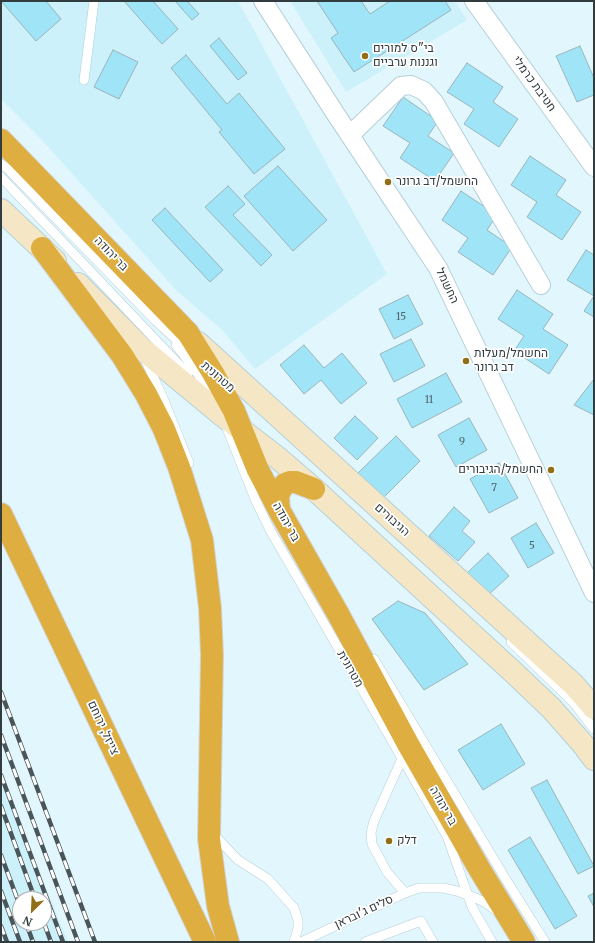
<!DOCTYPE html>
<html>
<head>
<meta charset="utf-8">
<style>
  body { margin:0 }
  #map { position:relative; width:595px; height:943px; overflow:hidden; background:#e2f7fd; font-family:Merriweather,serif }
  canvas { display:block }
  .frame { position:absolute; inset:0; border:2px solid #323c3f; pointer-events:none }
  .north { position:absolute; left:12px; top:891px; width:40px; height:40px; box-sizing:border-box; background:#fff; border:1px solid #adb1b2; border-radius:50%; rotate:204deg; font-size:11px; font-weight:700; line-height:16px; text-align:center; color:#323c3f }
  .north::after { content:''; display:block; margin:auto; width:14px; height:18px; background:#926f16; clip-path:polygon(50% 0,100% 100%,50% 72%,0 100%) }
</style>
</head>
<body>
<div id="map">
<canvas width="595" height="943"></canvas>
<div class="frame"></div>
<div class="north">N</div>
</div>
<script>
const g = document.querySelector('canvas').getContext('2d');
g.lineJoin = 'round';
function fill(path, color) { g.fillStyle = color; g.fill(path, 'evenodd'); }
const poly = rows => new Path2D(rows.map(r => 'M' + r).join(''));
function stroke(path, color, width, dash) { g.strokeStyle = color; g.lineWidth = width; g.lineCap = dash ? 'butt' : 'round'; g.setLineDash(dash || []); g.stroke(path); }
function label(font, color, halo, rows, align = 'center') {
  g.font = font + ' Merriweather,Heebo,serif'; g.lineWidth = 3.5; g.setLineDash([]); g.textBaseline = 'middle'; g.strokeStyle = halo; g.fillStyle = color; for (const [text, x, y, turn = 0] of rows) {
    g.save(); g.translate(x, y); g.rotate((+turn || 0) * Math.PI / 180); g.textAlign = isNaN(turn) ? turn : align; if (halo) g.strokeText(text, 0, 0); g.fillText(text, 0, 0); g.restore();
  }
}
fill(poly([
  [1,1,238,1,387,274,255,369,223,331,176,290,41,139,1,99],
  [290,1,455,1,467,20,346,92],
  [1,776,68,942,1,942],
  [20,899,44,899,44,923,20,923]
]), '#cdf1fb');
const building = poly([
  [1,1,46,1,61,19,36,41,1,1],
  [124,1,153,1,178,29,162,44,124,1],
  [175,1,187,1,199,14,192,20,175,1],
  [317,1,361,1,370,14,390,1,445,1,451,10,354,72,331,38,338,33,317,1],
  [219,38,247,73,238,80,210,46,219,38],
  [580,46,594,78,594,95,577,102,556,56,580,46],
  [113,50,138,62,119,99,94,87,113,50],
  [186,55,227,104,239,93,285,149,254,174,219,132,222,130,171,68,186,55],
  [467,63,503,87,493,102,518,119,499,147,464,124,474,109,447,92,467,63],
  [403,97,438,121,428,136,454,153,435,181,400,158,410,143,383,126,403,97],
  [530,156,566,180,556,195,581,212,562,240,527,217,537,202,511,185,530,156],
  [278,166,327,220,293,251,244,196,278,166],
  [228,186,245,204,233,215,272,255,261,266,205,207,228,186],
  [461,191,497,215,487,230,512,247,493,275,458,252,468,238,442,220,461,191],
  [165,208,223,270,210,282,152,220,165,208],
  [586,250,594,255,594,317,584,311,594,296,567,280,586,250],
  [517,290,553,314,543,329,568,345,549,374,514,351,524,336,498,319,517,290],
  [408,295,423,324,394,339,379,309,408,295],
  [411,339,425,366,394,382,380,354,411,339],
  [304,345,324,368,342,353,367,383,341,404,321,380,304,394,280,365,304,345],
  [446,373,462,402,412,428,397,399,446,373],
  [594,379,594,415,574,405,594,379],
  [355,416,378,438,357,460,334,438,355,416],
  [469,418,487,450,456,467,438,435,469,418],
  [396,436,420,461,383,498,358,473,396,436],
  [499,463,518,498,489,513,470,479,499,463],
  [454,507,470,521,462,531,475,542,458,561,429,536,454,507],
  [536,523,554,553,528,568,511,538,536,523],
  [488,553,509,576,487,596,466,574,488,553],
  [398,601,425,613,468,664,424,690,372,619,398,601],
  [501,724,525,764,483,790,458,750,501,724],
  [547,780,594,866,578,874,531,788,547,780],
  [530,837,577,916,555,929,508,850,530,837],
  [594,893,594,907,588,896,594,893]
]);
fill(building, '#a0e4f7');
stroke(building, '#9ab4bb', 1);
const lane = poly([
  [84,80,94,1],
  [1,164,8,169,156,321,193,355],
  [1,177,188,374],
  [176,345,195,370,215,400],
  [145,359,163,398,189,463],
  [225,423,255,499,270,530,447,836,472,907,492,942],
  [511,642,573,702,594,729],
  [374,659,505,878,545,942],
  [404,754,374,821,371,833,372,844,387,872,405,893,419,888,443,888,457,891,478,899,486,903,498,912],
  [218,839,238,860,268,879,294,908,298,920,298,928,294,942],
  [301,942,405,893],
  [365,942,421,921,433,942]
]);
const street = poly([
  [263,1,335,113,438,268,594,593],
  [474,1,594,167],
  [350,135,401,86,411,85,424,91,434,102,541,285]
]);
const secondary = poly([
  [1,210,55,261],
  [78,284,140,347,222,415,278,458,314,489,512,671,551,708,582,743,594,759],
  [198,343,574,685,594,708]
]);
const highway = poly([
  [1,140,188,333,213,373,234,411,258,470,279,510,337,612,408,744,480,870,524,942],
  [42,248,122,355,146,394,164,429,179,467,202,540,210,608,212,655,209,839,218,906,228,942],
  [279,510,278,496,281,489,285,484,290,482,296,482,314,489],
  [1,514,205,942]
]);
stroke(lane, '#b5cfd6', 10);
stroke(street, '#b5cfd6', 20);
stroke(secondary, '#b5cfd6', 24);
stroke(highway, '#d2d4d5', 24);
stroke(lane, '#fff', 9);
stroke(street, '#fff', 18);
stroke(secondary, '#f5e7c6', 22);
stroke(highway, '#deaf40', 22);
const rail = poly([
  [1,692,95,942],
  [1,735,78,942],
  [1,775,63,942],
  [1,806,35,899],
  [1,855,20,906],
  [1,891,20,942],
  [26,923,33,942],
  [44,923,51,942],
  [1,926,7,942]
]);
stroke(rail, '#4a5559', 4.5);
stroke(rail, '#fff', 3, [9]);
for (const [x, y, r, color] of [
  [365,56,4,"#926f16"],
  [388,182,4,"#926f16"],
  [466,361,4,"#926f16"],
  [551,470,4,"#926f16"],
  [389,841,4,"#926f16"]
]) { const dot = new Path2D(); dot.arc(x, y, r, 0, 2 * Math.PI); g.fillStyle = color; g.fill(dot); stroke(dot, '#fff', 1.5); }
label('10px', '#4e666d', null, [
  ["15",401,317],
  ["11",429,400],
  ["9",462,442],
  ["7",494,488],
  ["5",532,546]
]);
label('12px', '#323c3f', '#fff', [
  ["בי\"ס למורים",373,49],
  ["וגננות ערביים",373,63],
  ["החשמל/דב גרונר",396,182],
  ["החשמל/מעלות",474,354],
  ["דב גרונר",474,368],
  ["החשמל/הגיבורים",543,470,"right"],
  ["דלק",397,841]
], 'left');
label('12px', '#323c3f', '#fff', [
  ["חטיבת כרמלי",534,84,54],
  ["בר יהודה",111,254,46],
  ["החשמל",447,286,64],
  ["מטרונית",218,377,41],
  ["הגיבורים",392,520,42],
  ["בר יהודה",286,522,61],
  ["מטרונית",350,669,60],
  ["צייזל, ירוחם",103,728,65],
  ["בר יהודה",443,806,60],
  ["סלים ג'ובראן",364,912,-25]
]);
</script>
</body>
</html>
